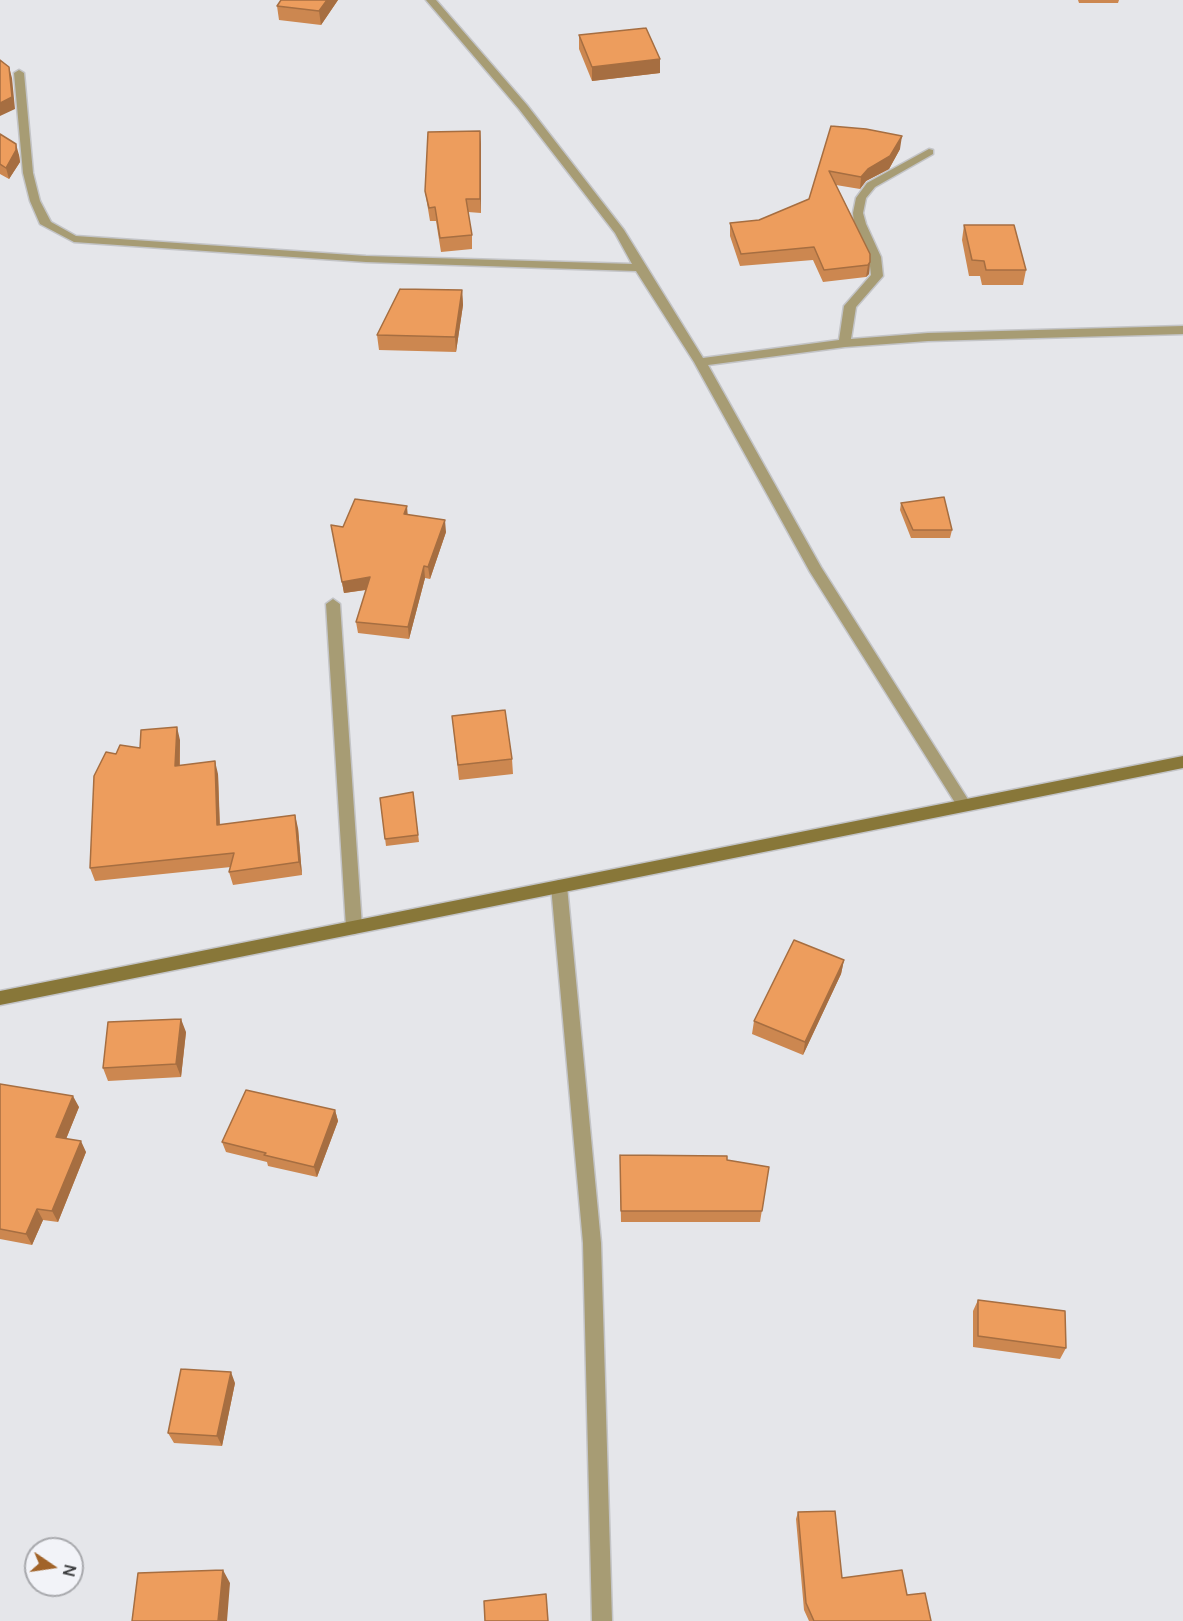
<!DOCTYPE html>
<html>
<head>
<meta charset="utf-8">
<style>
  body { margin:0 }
  #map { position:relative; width:1183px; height:1621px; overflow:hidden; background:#e5e6ea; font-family:Manrope,sans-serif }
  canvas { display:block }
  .north { position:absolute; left:24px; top:1537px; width:60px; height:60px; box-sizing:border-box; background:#f2f3f8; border:2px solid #a8a9ad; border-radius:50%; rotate:103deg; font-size:16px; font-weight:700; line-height:24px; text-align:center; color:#393a3c }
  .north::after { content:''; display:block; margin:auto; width:21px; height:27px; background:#a16329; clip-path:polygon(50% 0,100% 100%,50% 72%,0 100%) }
</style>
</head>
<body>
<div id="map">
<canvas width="1183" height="1621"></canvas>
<div class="north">N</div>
</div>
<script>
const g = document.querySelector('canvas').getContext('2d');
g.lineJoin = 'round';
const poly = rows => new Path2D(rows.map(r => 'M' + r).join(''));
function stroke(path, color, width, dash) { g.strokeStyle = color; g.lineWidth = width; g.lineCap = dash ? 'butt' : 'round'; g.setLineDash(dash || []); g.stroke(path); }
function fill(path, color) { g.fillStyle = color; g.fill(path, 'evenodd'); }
const lane = poly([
  [559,880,564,882,567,886,601,1243,612,1621,592,1621,583,1243,551,886,554,882,559,880]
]);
const street = poly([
  [426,0,436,0,527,105,624,230,703,358,839,340,844,306,871,275,869,257,854,224,853,213,856,198,867,183,929,149,933,150,933,154,875,187,866,198,863,213,866,224,881,257,883,276,856,307,851,339,928,333,1183,326,1183,334,928,341,845,347,708,365,821,567,969,801,971,805,969,809,959,809,810,572,694,362,636,271,366,262,74,242,40,224,30,201,23,173,14,73,19,70,24,73,33,173,40,201,51,222,76,236,366,256,632,264,615,233,519,109,426,0],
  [333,599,340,604,362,927,360,932,354,934,348,932,346,927,326,604,333,599]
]);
const secondary = poly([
  [1183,756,1183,768,0,1005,0,991,1183,756]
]);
stroke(lane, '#c3c4c7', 3);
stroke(street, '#c3c4c7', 3);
stroke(secondary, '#c3c4c7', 3);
fill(lane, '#a79c74');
fill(street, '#a79c74');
fill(secondary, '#887739');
fill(poly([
  [338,0,321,25,279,20,277,6],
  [1078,0,1119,0,1118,3,1079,3],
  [579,35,660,59,660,73,592,81,579,49],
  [831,126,900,149,889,169,866,181,860,189,836,185,870,254,869,274,866,277,823,282,813,260,740,266,730,236,730,223,759,220,809,199],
  [480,131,481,213,468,212,472,235,472,249,441,252,436,221,430,221,425,191],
  [0,134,19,155,20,162,9,179,0,174],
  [964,225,1026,270,1023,285,982,285,980,276,969,276,962,240],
  [462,290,463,305,456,352,379,350,377,335],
  [901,503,952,530,950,538,911,538,900,510],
  [408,515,446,532,430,579,425,578,409,639,358,633,356,622,366,590,344,593,333,537,343,527],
  [452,716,512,759,513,774,459,780],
  [180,740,180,766,218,774,220,825,298,828,302,875,233,885,229,872,231,867,95,881,90,868,116,754,140,748],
  [413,792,419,842,386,846,380,798],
  [844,960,841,974,803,1055,752,1034,754,1021],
  [186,1032,181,1077,108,1081,103,1068],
  [0,1084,79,1107,66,1139,86,1152,58,1222,43,1220,32,1245,0,1239],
  [335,1110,338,1121,317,1177,268,1166,267,1162,226,1152,222,1142],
  [727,1160,769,1167,760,1222,621,1222,620,1167],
  [978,1300,1066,1348,1060,1359,973,1347,973,1311],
  [235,1383,222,1446,174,1443,168,1433],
  [798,1512,842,1578,907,1595,931,1621,809,1621,804,1610,796,1519]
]), '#cc8750');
fill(poly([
  [327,0,338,0,321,25,319,11],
  [660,59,660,73,592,81,592,67],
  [9,67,12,78,15,109,0,116,0,103],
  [480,131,481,144,481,213,480,199],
  [902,136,900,149,889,169,866,181,860,189,861,177,868,169],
  [16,144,19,155,20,162,9,179,6,168],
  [870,262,869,274,866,277,868,265],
  [462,290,463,305,456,352,455,337],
  [407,506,408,518,404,514],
  [445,520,446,532,430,579,428,567],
  [424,566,425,578,409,639,408,627],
  [370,577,371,589,344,593,342,582],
  [177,727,180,740,179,779,175,766],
  [215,761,218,774,220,838,217,825],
  [295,815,298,828,302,875,299,862],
  [844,960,841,974,803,1055,805,1042],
  [181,1019,186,1032,181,1077,176,1064],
  [73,1096,79,1107,62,1149,56,1137],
  [335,1110,338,1121,317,1177,314,1167],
  [81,1141,86,1152,58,1222,52,1211],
  [37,1209,43,1220,32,1245,26,1234],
  [231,1372,235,1383,222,1446,217,1436],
  [223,1570,230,1583,227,1621,218,1621]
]), '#a66e41');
const building = poly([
  [281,0,327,0,319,11,277,6,281,0],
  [646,28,660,59,592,67,579,35,646,28],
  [0,60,9,67,12,97,0,103,0,60],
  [831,126,866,129,902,136,890,156,868,169,861,177,829,171,870,254,870,262,868,265,824,270,814,247,741,254,730,223,759,220,809,199,831,126],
  [480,131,480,199,466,199,472,235,440,238,435,207,429,208,425,191,428,132,480,131],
  [0,134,16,144,16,150,6,168,0,164,0,134],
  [964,225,1014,225,1026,270,986,270,984,261,972,260,964,225],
  [400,289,462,290,455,337,377,335,400,289],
  [944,497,952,530,913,530,901,503,944,497],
  [355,499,407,506,404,514,445,520,428,567,424,566,408,627,356,622,370,577,342,582,331,525,343,527,355,499],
  [505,710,512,759,458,765,452,716,505,710],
  [177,727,175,766,215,761,217,825,295,815,299,862,229,872,234,853,90,868,94,776,106,752,116,754,120,745,140,748,141,730,177,727],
  [413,792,418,835,385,839,380,798,413,792],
  [794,940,844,960,805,1042,754,1021,794,940],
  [181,1019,176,1064,103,1068,108,1022,181,1019],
  [0,1084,73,1096,56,1137,81,1141,52,1211,37,1209,26,1234,0,1229,0,1084],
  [246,1090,335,1110,314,1167,264,1155,266,1153,222,1142,246,1090],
  [620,1155,727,1156,727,1160,769,1167,762,1211,621,1211,620,1155],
  [978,1300,1065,1311,1066,1348,978,1336,978,1300],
  [181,1369,231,1372,217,1436,168,1433,181,1369],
  [835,1511,842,1578,902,1570,907,1595,925,1593,931,1621,814,1621,806,1603,798,1512,835,1511],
  [223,1570,218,1621,132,1621,138,1573,223,1570],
  [546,1594,548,1621,485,1621,484,1601,546,1594]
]);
fill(building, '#ed9d5d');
stroke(building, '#a66e41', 1.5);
</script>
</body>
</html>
